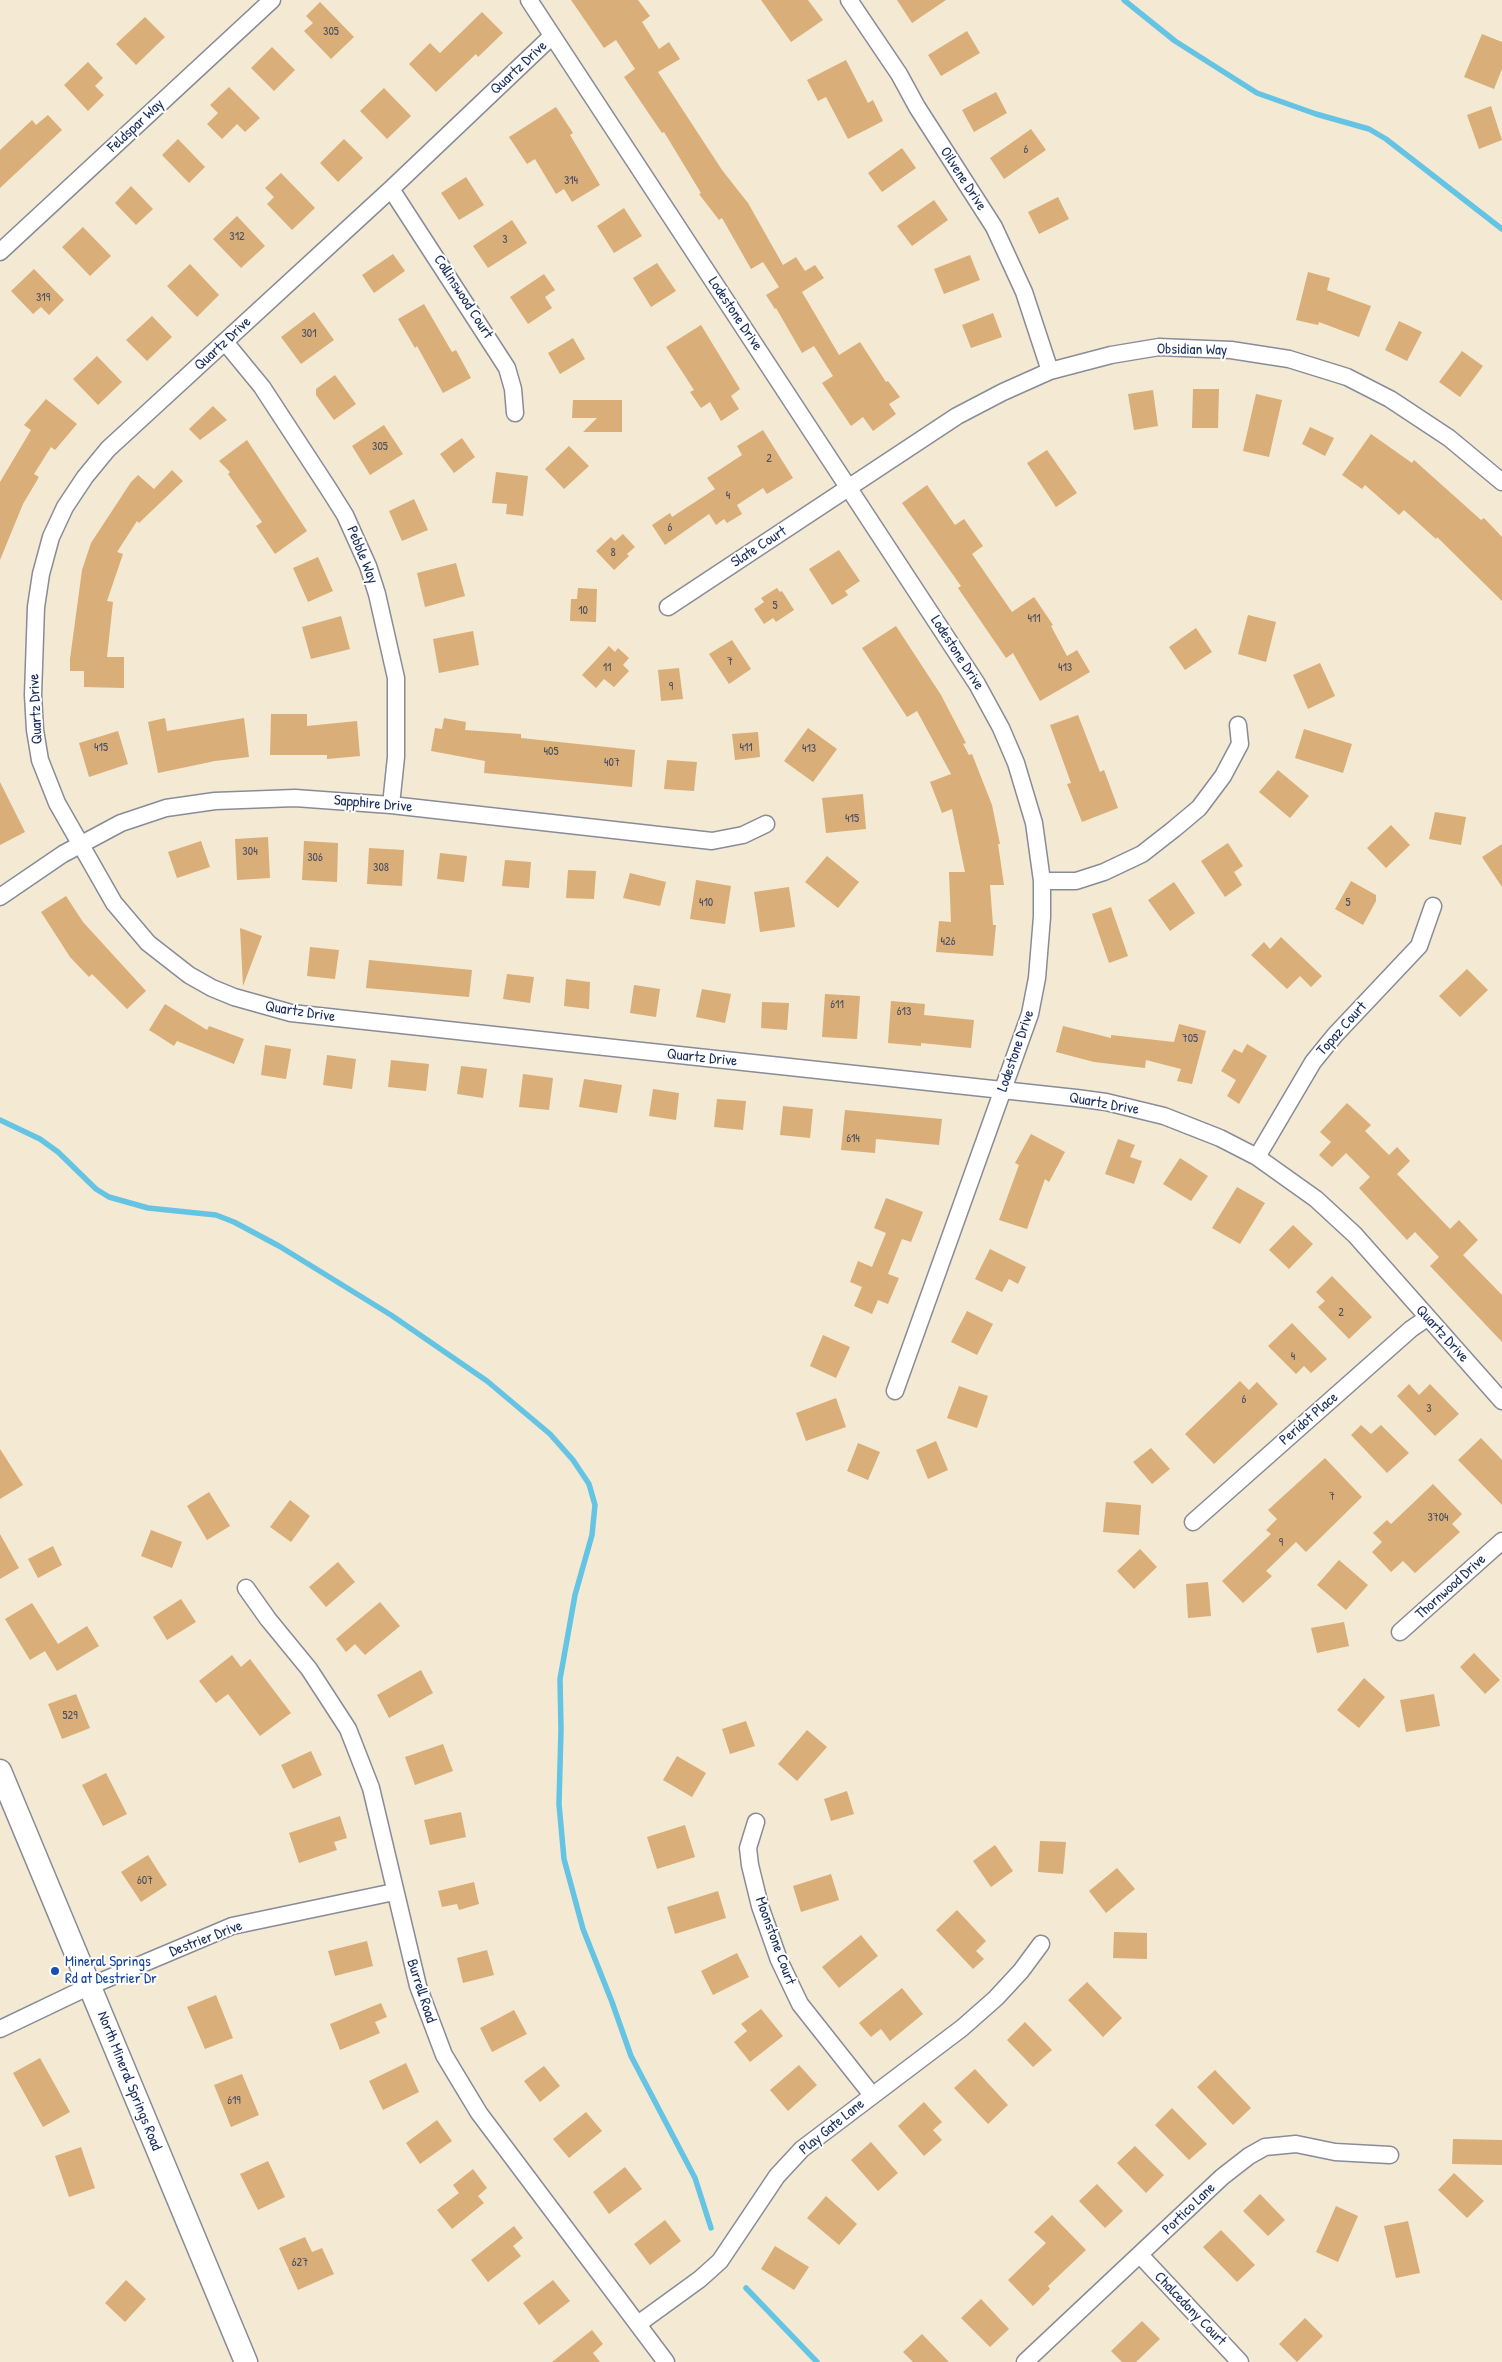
<!DOCTYPE html>
<html>
<head>
<meta charset="utf-8">
<style>
  body { margin:0 }
  canvas { display:block; background:#f4e9d2 }
</style>
</head>
<body>
<canvas width="1502" height="2362"></canvas>
<script>
const g = document.querySelector('canvas').getContext('2d');
g.lineJoin = 'round';
const poly = rows => new Path2D(rows.map(r => 'M' + r).join(''));
function stroke(path, color, width, dash) { g.strokeStyle = color; g.lineWidth = width; g.lineCap = dash ? 'butt' : 'round'; g.setLineDash(dash || []); g.stroke(path); }
function fill(path, color) { g.fillStyle = color; g.fill(path, 'evenodd'); }
function label(font, color, halo, rows, align = 'center') {
  g.font = font + ' "Patrick Hand",sans-serif'; g.lineWidth = 4; g.setLineDash([]); g.textBaseline = 'middle'; g.strokeStyle = halo; g.fillStyle = color; for (const [text, x, y, turn = 0] of rows) {
    g.save(); g.translate(x, y); g.rotate((+turn || 0) * Math.PI / 180); g.textAlign = isNaN(turn) ? turn : align; if (halo) g.strokeText(text, 0, 0); g.fillText(text, 0, 0); g.restore();
  }
}
stroke(poly([
  [1124,0,1175,41,1257,93,1316,114,1369,129,1386,139,1502,229],
  [0,1120,40,1139,58,1152,96,1189,109,1197,148,1208,216,1215,234,1222,279,1246,391,1315,487,1381,550,1434,573,1460,589,1484,595,1505,592,1535,575,1595,560,1679,561,1729,559,1804,564,1859,583,1929,612,2002,631,2056,695,2178,711,2228],
  [746,2288,817,2362]
]), '#65c4e3', 5.5);
fill(poly([
  [571,0,638,0,650,16,642,22,659,49,669,42,680,59,658,72,722,170,748,203,783,265,796,257,805,271,815,265,824,278,802,292,839,355,860,342,886,382,888,381,900,397,889,404,896,414,873,431,863,417,851,426,822,383,833,376,814,346,802,353,776,308,775,309,766,295,779,287,763,262,751,269,722,218,719,220,699,194,701,193,664,132,662,133,624,77,635,69,616,40,604,48],
  [761,0,808,0,823,20,791,42],
  [897,0,946,0,912,23],
  [320,2,354,37,331,59,304,31,313,23,306,16],
  [482,12,503,33,478,57,476,54,436,92,409,64,430,43,440,53],
  [145,17,165,37,136,65,116,44],
  [967,31,980,53,941,76,928,55],
  [1482,34,1502,42,1502,69,1494,89,1464,77],
  [272,47,295,70,274,91,251,68],
  [846,60,868,103,873,100,883,121,848,139,826,97,818,101,807,80],
  [88,62,103,78,95,86,104,95,88,111,64,85],
  [229,87,260,118,245,132,237,124,222,139,207,124,218,113,210,105],
  [384,88,411,116,387,139,360,111],
  [996,92,1007,113,974,132,962,110],
  [1491,106,1502,140,1479,149,1467,115],
  [556,107,573,133,570,135,600,185,572,202,564,189,556,194,535,159,527,164,509,137],
  [48,115,62,130,0,188,0,150,32,120,36,125],
  [1031,129,1046,150,1004,179,990,158],
  [178,139,205,167,189,183,162,155],
  [344,139,363,158,338,182,320,163],
  [902,148,916,168,882,192,868,173],
  [281,173,315,208,292,230,267,204,274,197,265,188],
  [466,177,484,205,459,220,441,193],
  [131,186,153,209,136,225,115,203],
  [1058,197,1069,219,1039,234,1028,212],
  [934,200,948,220,912,246,897,226],
  [624,208,642,236,614,253,597,226],
  [237,216,265,246,241,268,213,239],
  [512,220,527,243,488,268,473,246],
  [83,227,111,256,90,276,62,247],
  [393,254,405,271,374,293,362,275],
  [970,255,980,280,944,294,934,269],
  [657,263,676,291,651,307,633,278],
  [190,264,219,295,197,317,167,286],
  [34,269,64,300,49,315,41,307,33,314,11,291],
  [1308,272,1330,278,1327,290,1371,306,1359,337,1319,322,1318,325,1296,320],
  [544,274,555,290,545,297,552,308,528,324,510,297],
  [424,304,452,352,456,350,471,378,443,393,417,346,415,348,398,319],
  [314,312,334,340,301,364,281,337],
  [993,313,1002,337,971,348,962,325],
  [152,316,172,337,147,361,126,340],
  [1399,321,1422,332,1407,361,1385,350],
  [701,325,740,389,731,396,739,409,721,421,710,402,701,408,690,392,694,390,666,347],
  [573,338,585,359,560,374,548,353],
  [1462,351,1483,366,1460,397,1439,382],
  [97,356,122,382,98,405,73,379],
  [335,375,356,404,334,420,316,395,316,389],
  [1193,389,1219,389,1218,428,1192,428],
  [1153,390,1158,426,1134,430,1128,394],
  [1256,394,1282,400,1269,457,1243,451],
  [46,399,77,424,55,450,51,447,34,474,39,477,23,504,0,560,0,482,31,430,24,425],
  [573,400,622,400,622,432,583,432,597,418,572,418],
  [213,406,227,420,200,440,189,429],
  [384,425,403,454,370,475,352,446],
  [1310,427,1334,438,1325,456,1302,444],
  [763,430,793,478,767,494,763,488,737,505,742,514,727,523,724,519,716,525,709,514,665,545,652,525,670,513,672,517,715,489,707,478,742,455,737,446],
  [1371,434,1412,463,1414,460,1481,520,1484,518,1502,537,1502,601,1437,537,1436,539,1404,510,1399,515,1365,485,1362,489,1342,475],
  [462,438,475,457,454,473,440,454],
  [247,440,307,531,275,554,256,526,262,522,228,474,230,472,219,461],
  [569,446,589,466,564,489,545,469],
  [1047,450,1077,493,1056,507,1027,463],
  [172,470,183,481,139,523,137,521,117,552,123,554,107,601,113,602,107,657,124,657,124,688,84,687,84,671,70,671,70,659,82,570,91,543,131,482,138,475,154,489],
  [496,472,528,476,523,516,506,514,507,504,492,503],
  [927,485,955,525,964,519,983,546,972,554,1012,612,1034,597,1053,625,1051,626,1067,656,1077,650,1090,672,1040,701,1013,653,1006,658,958,588,961,586,902,503],
  [414,499,428,530,402,541,389,511],
  [623,534,635,547,627,554,629,556,614,570,596,551,611,537,615,541],
  [839,550,860,581,845,591,848,595,832,605,809,569],
  [318,557,333,591,308,602,293,568],
  [456,563,465,596,425,607,417,573],
  [578,588,597,589,596,622,570,621,571,599,577,599],
  [777,588,780,592,782,591,794,610,776,622,773,618,764,624,754,609,764,602,761,598],
  [1248,615,1276,622,1266,662,1238,654],
  [341,616,350,649,311,659,302,627],
  [896,626,941,695,966,743,963,744,969,755,972,754,992,805,1000,844,998,844,1004,885,990,885,993,925,996,925,993,956,936,952,939,921,951,922,949,872,965,872,952,809,942,813,930,782,951,774,917,711,907,717,862,648],
  [1196,628,1212,652,1185,670,1169,647],
  [473,631,479,665,439,673,433,639],
  [732,640,751,669,729,684,709,654],
  [609,646,615,652,618,648,629,658,623,665,629,671,614,687,604,679,596,688,582,675],
  [1320,663,1335,696,1308,709,1293,675],
  [679,668,683,699,661,701,658,670],
  [271,714,307,714,307,726,357,721,360,756,327,759,327,755,270,755],
  [1078,715,1100,772,1104,770,1118,808,1082,822,1067,784,1071,783,1050,725],
  [165,718,167,731,244,718,249,757,215,761,158,773,148,722],
  [444,718,466,722,465,730,521,734,521,738,635,750,632,787,484,773,485,761,431,751,435,728,442,729],
  [808,728,837,749,813,782,784,761],
  [1304,729,1352,744,1343,773,1295,758],
  [118,731,128,764,89,777,79,743],
  [758,732,760,757,735,760,732,734],
  [667,760,697,762,694,791,664,789],
  [1278,770,1309,796,1290,818,1259,792],
  [0,782,25,832,0,845],
  [863,794,866,829,826,833,822,798],
  [1435,812,1466,817,1461,845,1429,839],
  [1391,825,1410,845,1386,868,1367,848],
  [268,837,270,878,237,880,235,839],
  [201,841,210,867,177,878,168,852],
  [304,841,338,843,337,882,302,880],
  [1228,843,1243,866,1234,872,1242,885,1225,897,1201,861],
  [1502,844,1502,887,1482,857],
  [369,848,404,850,402,886,367,884],
  [440,853,467,856,464,882,437,879],
  [827,856,859,882,838,908,805,882],
  [505,860,531,862,529,888,502,886],
  [568,870,596,871,594,899,566,898],
  [630,873,666,882,660,906,623,898],
  [696,880,731,886,725,924,690,919],
  [1351,881,1376,895,1376,901,1363,925,1335,909],
  [1174,882,1195,913,1170,931,1148,900],
  [789,887,795,927,760,932,754,892],
  [66,896,83,922,146,991,127,1009,92,974,89,977,70,957,41,912],
  [1111,907,1128,956,1109,963,1092,914],
  [240,928,262,936,243,986],
  [1281,937,1322,976,1311,987,1300,976,1287,989,1251,955,1264,942,1270,949],
  [310,947,339,950,335,979,307,976],
  [369,960,472,970,469,997,366,988],
  [1467,969,1488,990,1460,1017,1439,996],
  [507,974,534,977,530,1003,503,999],
  [566,979,590,982,589,1009,564,1006],
  [634,985,660,989,656,1017,630,1013],
  [702,989,731,994,725,1023,696,1017],
  [825,994,860,996,857,1039,822,1037],
  [891,1001,925,1004,924,1015,974,1020,971,1048,921,1043,921,1046,888,1043],
  [762,1002,789,1003,787,1030,761,1028],
  [165,1004,207,1030,209,1026,244,1039,234,1064,177,1041,174,1046,149,1030],
  [1179,1024,1206,1031,1192,1084,1177,1081,1181,1069,1146,1060,1145,1068,1094,1062,1056,1052,1063,1026,1111,1038,1111,1035,1174,1042],
  [1247,1044,1267,1056,1239,1104,1227,1096,1236,1080,1221,1071,1234,1049,1242,1053],
  [265,1045,291,1049,286,1079,261,1075],
  [327,1055,356,1059,352,1089,323,1085],
  [391,1060,429,1064,426,1091,388,1087],
  [461,1066,487,1069,483,1098,457,1094],
  [523,1074,553,1078,549,1110,519,1107],
  [584,1079,622,1085,617,1113,579,1107],
  [653,1089,679,1093,676,1120,649,1116],
  [717,1099,746,1101,743,1130,714,1127],
  [1347,1103,1371,1125,1365,1131,1389,1155,1397,1147,1410,1161,1397,1174,1450,1229,1459,1220,1478,1240,1463,1255,1502,1295,1502,1342,1430,1266,1439,1257,1415,1232,1407,1240,1359,1188,1370,1177,1346,1153,1332,1167,1319,1155,1331,1142,1320,1132],
  [783,1106,813,1109,810,1138,780,1135],
  [845,1110,942,1119,939,1145,876,1139,875,1153,841,1150],
  [1031,1134,1065,1152,1049,1182,1045,1179,1027,1229,999,1220,1019,1165,1015,1163],
  [1118,1139,1135,1145,1130,1157,1142,1161,1134,1184,1105,1174],
  [1180,1158,1208,1176,1191,1201,1163,1184],
  [1237,1187,1265,1203,1240,1244,1212,1228],
  [886,1198,923,1212,911,1242,902,1239,888,1274,899,1278,888,1304,878,1300,872,1314,854,1306,862,1287,850,1282,858,1261,872,1267,886,1233,874,1228],
  [1293,1225,1313,1244,1289,1269,1269,1250],
  [990,1249,1026,1267,1018,1284,1009,1279,1002,1292,975,1279],
  [1332,1276,1372,1317,1349,1339,1318,1307,1325,1301,1316,1292],
  [967,1311,993,1324,977,1355,951,1342],
  [1292,1323,1327,1359,1311,1373,1304,1366,1296,1374,1268,1346],
  [823,1335,850,1347,836,1378,810,1366],
  [1240,1381,1249,1390,1257,1382,1278,1404,1214,1464,1185,1434],
  [1409,1384,1419,1395,1430,1384,1459,1414,1435,1436,1397,1396],
  [959,1386,988,1396,977,1428,947,1418],
  [836,1398,846,1427,806,1441,796,1413],
  [1361,1425,1371,1434,1381,1425,1409,1453,1387,1473,1351,1435],
  [1481,1438,1502,1460,1502,1505,1458,1460],
  [936,1441,948,1470,928,1479,916,1450],
  [858,1443,880,1452,868,1480,847,1471],
  [1151,1448,1170,1469,1152,1484,1133,1462],
  [0,1449,23,1485,0,1499],
  [1325,1458,1362,1497,1306,1552,1296,1542,1266,1571,1272,1576,1243,1603,1222,1581,1271,1534,1266,1530,1277,1519,1268,1510],
  [1433,1484,1462,1514,1452,1524,1460,1532,1415,1573,1403,1561,1391,1572,1372,1552,1382,1542,1373,1533,1387,1520,1391,1524],
  [209,1492,230,1526,207,1540,187,1506],
  [290,1500,310,1516,291,1542,270,1527],
  [1106,1502,1141,1505,1139,1535,1103,1532],
  [151,1530,182,1542,172,1568,141,1556],
  [0,1534,19,1568,0,1579],
  [53,1546,62,1565,38,1578,28,1559],
  [1140,1549,1157,1567,1134,1589,1117,1571],
  [1339,1560,1368,1585,1346,1610,1317,1585],
  [338,1562,355,1582,326,1607,309,1587],
  [1208,1582,1211,1616,1188,1618,1186,1584],
  [181,1599,196,1622,167,1640,153,1617],
  [380,1602,400,1626,365,1655,355,1644,346,1652,336,1639],
  [32,1603,58,1644,87,1626,99,1646,57,1671,45,1651,30,1660,5,1619],
  [1344,1622,1349,1646,1317,1653,1311,1628],
  [1474,1653,1500,1680,1485,1694,1460,1667],
  [232,1655,241,1667,250,1659,291,1713,260,1736,228,1694,216,1703,199,1681],
  [421,1670,433,1693,389,1718,377,1695],
  [1364,1678,1385,1697,1359,1728,1337,1710],
  [76,1694,90,1728,62,1739,48,1704],
  [1434,1694,1440,1726,1406,1732,1400,1700],
  [746,1721,755,1746,730,1754,722,1729],
  [807,1730,827,1747,797,1781,778,1764],
  [443,1744,453,1771,415,1785,405,1757],
  [311,1751,322,1775,293,1789,281,1765],
  [677,1756,706,1773,692,1797,663,1780],
  [106,1773,127,1814,103,1826,82,1785],
  [847,1791,854,1814,831,1821,824,1799],
  [461,1812,466,1837,430,1845,424,1820],
  [340,1816,347,1838,334,1842,337,1850,299,1863,289,1833],
  [685,1825,695,1857,657,1869,647,1837],
  [1040,1841,1066,1842,1063,1874,1038,1872],
  [995,1845,1013,1871,991,1887,973,1861],
  [148,1855,167,1885,141,1902,121,1872],
  [1117,1868,1135,1889,1106,1913,1089,1891],
  [831,1874,839,1900,801,1912,793,1886],
  [474,1882,479,1904,459,1910,457,1904,442,1907,438,1891],
  [718,1891,726,1918,675,1934,667,1907],
  [957,1910,986,1941,976,1951,984,1959,973,1969,936,1930],
  [1114,1932,1147,1933,1147,1959,1113,1958],
  [861,1935,878,1956,839,1988,822,1967],
  [367,1941,373,1966,335,1976,328,1951],
  [487,1950,494,1975,463,1983,457,1958],
  [737,1953,749,1977,713,1995,701,1971],
  [1087,1982,1122,2018,1103,2037,1068,2000],
  [902,1988,923,2014,890,2041,881,2029,871,2037,859,2023],
  [216,1995,233,2038,205,2049,187,2007],
  [381,2003,387,2017,375,2022,380,2033,340,2050,330,2024],
  [761,2009,783,2036,750,2062,734,2042,747,2031,741,2024],
  [514,2010,527,2034,492,2052,480,2028],
  [1025,2022,1052,2050,1033,2067,1007,2040],
  [40,2058,70,2112,43,2127,13,2073],
  [406,2063,419,2092,383,2110,369,2081],
  [799,2065,817,2085,788,2111,770,2090],
  [544,2066,560,2086,540,2102,524,2081],
  [975,2069,1008,2105,988,2124,954,2088],
  [1215,2070,1251,2108,1233,2125,1197,2087],
  [242,2074,259,2115,231,2127,214,2085],
  [924,2102,942,2122,933,2130,942,2140,924,2156,898,2126],
  [1172,2108,1207,2144,1189,2160,1155,2125],
  [586,2112,602,2131,569,2158,553,2139],
  [437,2120,452,2141,420,2164,406,2143],
  [1453,2139,1502,2140,1502,2165,1452,2164],
  [871,2142,898,2173,878,2191,851,2160],
  [1135,2146,1164,2175,1146,2193,1117,2163],
  [81,2147,95,2188,69,2197,55,2156],
  [268,2161,285,2197,258,2210,240,2174],
  [625,2167,642,2189,609,2214,593,2192],
  [473,2169,487,2188,478,2196,484,2203,452,2229,437,2210,459,2193,453,2185],
  [1454,2173,1484,2201,1467,2218,1438,2190],
  [1097,2184,1123,2211,1105,2228,1079,2201],
  [1260,2194,1285,2220,1268,2236,1243,2211],
  [826,2196,857,2224,839,2245,807,2218],
  [1336,2206,1358,2216,1338,2262,1316,2252],
  [1052,2215,1086,2250,1048,2286,1050,2289,1033,2306,1008,2280,1046,2243,1034,2232],
  [665,2220,681,2241,650,2265,634,2244],
  [1408,2221,1420,2273,1396,2278,1384,2226],
  [514,2226,523,2238,513,2246,521,2256,488,2282,471,2260],
  [1221,2230,1255,2265,1237,2282,1203,2247],
  [305,2237,312,2252,322,2248,334,2274,298,2290,279,2248],
  [775,2246,809,2267,794,2290,761,2269],
  [126,2280,146,2299,125,2322,105,2303],
  [553,2280,570,2301,539,2325,523,2303],
  [981,2299,1009,2329,990,2347,961,2318],
  [1305,2318,1323,2336,1297,2362,1279,2344],
  [1142,2321,1160,2339,1136,2362,1122,2362,1111,2351],
  [592,2330,603,2344,593,2353,600,2362,552,2362],
  [922,2334,949,2362,913,2362,903,2352]
]), '#d9ae78');
const street = poly([
  [529,0,977,684,1001,728,1016,763,1034,823,1042,881,1042,917,1037,978,1030,1014,895,1391],
  [849,0,899,74,917,107,994,227,1024,292,1050,371],
  [551,37,391,189,108,449,85,477,65,507,51,537,41,574,36,607,33,695,35,730,40,760,57,803,114,903,148,943,189,975,212,988,234,997,291,1013,1076,1098,1106,1102,1164,1116,1220,1138,1257,1157,1316,1199,1355,1235,1502,1401],
  [391,189,507,368,513,389,515,413],
  [0,252,272,0],
  [225,342,262,387,328,488,345,515,368,566,377,594,396,678,396,757,391,805],
  [668,607,957,416,1003,392,1050,371,1111,355,1159,347,1231,350,1289,359,1347,377,1390,399,1449,438,1502,482],
  [1042,881,1076,881,1104,872,1142,854,1174,829,1199,808,1223,776,1240,744,1238,725],
  [0,897,63,854,121,823,166,808,215,801,295,798,391,805,712,841,743,835,766,824],
  [1257,1157,1313,1062,1335,1035,1419,946,1433,906],
  [1193,1522,1411,1329,1427,1318],
  [246,1588,268,1619,309,1669,348,1729,371,1788,418,1986,444,2055,479,2113,666,2362],
  [1400,1632,1502,1541],
  [756,1822,748,1848,750,1865,760,1906,779,1960,800,2004,872,2095],
  [0,2029,90,1986,232,1926,394,1892],
  [1140,2255,1240,2362],
  [638,2324,700,2279,720,2261,777,2176,802,2149,962,2028,996,1998,1021,1971,1041,1944],
  [1025,2362,1222,2177,1249,2156,1265,2147,1296,2144,1335,2152,1390,2155]
]);
const secondary = poly([
  [0,1771,246,2362]
]);
stroke(street, '#888c98', 19);
stroke(secondary, '#888c98', 25);
stroke(street, '#fff', 16);
stroke(secondary, '#fff', 22);
for (const [x, y, r, color] of [
  [55,1971,5,"#1a4fb4"]
]) { const dot = new Path2D(); dot.arc(x, y, r, 0, 2 * Math.PI); g.fillStyle = color; g.fill(dot); stroke(dot, '#fff', 2); }
label('12px', '#4a4f64', null, [
  ["305",331,32],
  ["6",1026,150],
  ["314",571,181],
  ["312",237,237],
  ["3",505,240],
  ["319",43,298],
  ["301",309,334],
  ["305",380,447],
  ["2",769,459],
  ["4",728,496],
  ["6",670,528],
  ["8",613,553],
  ["5",775,606],
  ["10",583,611],
  ["411",1034,619],
  ["7",730,662],
  ["11",607,668],
  ["413",1065,668],
  ["9",671,687],
  ["415",101,748],
  ["411",746,748],
  ["413",809,749],
  ["405",551,752],
  ["407",612,763],
  ["415",852,819],
  ["304",250,852],
  ["306",315,858],
  ["308",381,868],
  ["410",706,903],
  ["5",1348,903],
  ["426",948,942],
  ["611",837,1005],
  ["613",904,1012],
  ["705",1190,1039],
  ["614",853,1139],
  ["2",1341,1313],
  ["4",1293,1357],
  ["6",1244,1400],
  ["3",1429,1409],
  ["7",1332,1497],
  ["3704",1438,1518],
  ["9",1281,1543],
  ["529",70,1716],
  ["607",145,1881],
  ["619",234,2101],
  ["627",300,2263]
]);
label('15px', '#1b2f5e', '#fff', [
  ["Quartz Drive",519,68,-43],
  ["Feldspar Way",136,126,-43],
  ["Oilvene Drive",963,179,57],
  ["Collinswood Court",463,297,57],
  ["Lodestone Drive",735,314,56],
  ["Quartz Drive",223,344,-43],
  ["Obsidian Way",1192,350,1],
  ["Slate Court",759,547,-33],
  ["Pebble Way",362,555,68],
  ["Lodestone Drive",957,653,57],
  ["Quartz Drive",36,709,-93],
  ["Sapphire Drive",373,804,5],
  ["Quartz Drive",300,1012,9],
  ["Topaz Court",1342,1029,-48],
  ["Lodestone Drive",1016,1051,-71],
  ["Quartz Drive",702,1058,6],
  ["Quartz Drive",1104,1104,10],
  ["Quartz Drive",1442,1334,48],
  ["Peridot Place",1309,1419,-41],
  ["Thornwood Drive",1451,1587,-42],
  ["Destrier Drive",206,1939,-21],
  ["Moonstone Court",775,1941,70],
  ["Burrell Road",421,1991,72],
  ["North Mineral Springs Road",129,2081,68],
  ["Play Gate Lane",832,2127,-39],
  ["Portico Lane",1189,2209,-44],
  ["Chalcedony Court",1190,2309,46]
]);
label('15px', '#164399', '#fff', [
  ["Mineral Springs",65,1962],
  ["Rd at Destrier Dr",65,1979]
], 'left');
</script>
</body>
</html>
